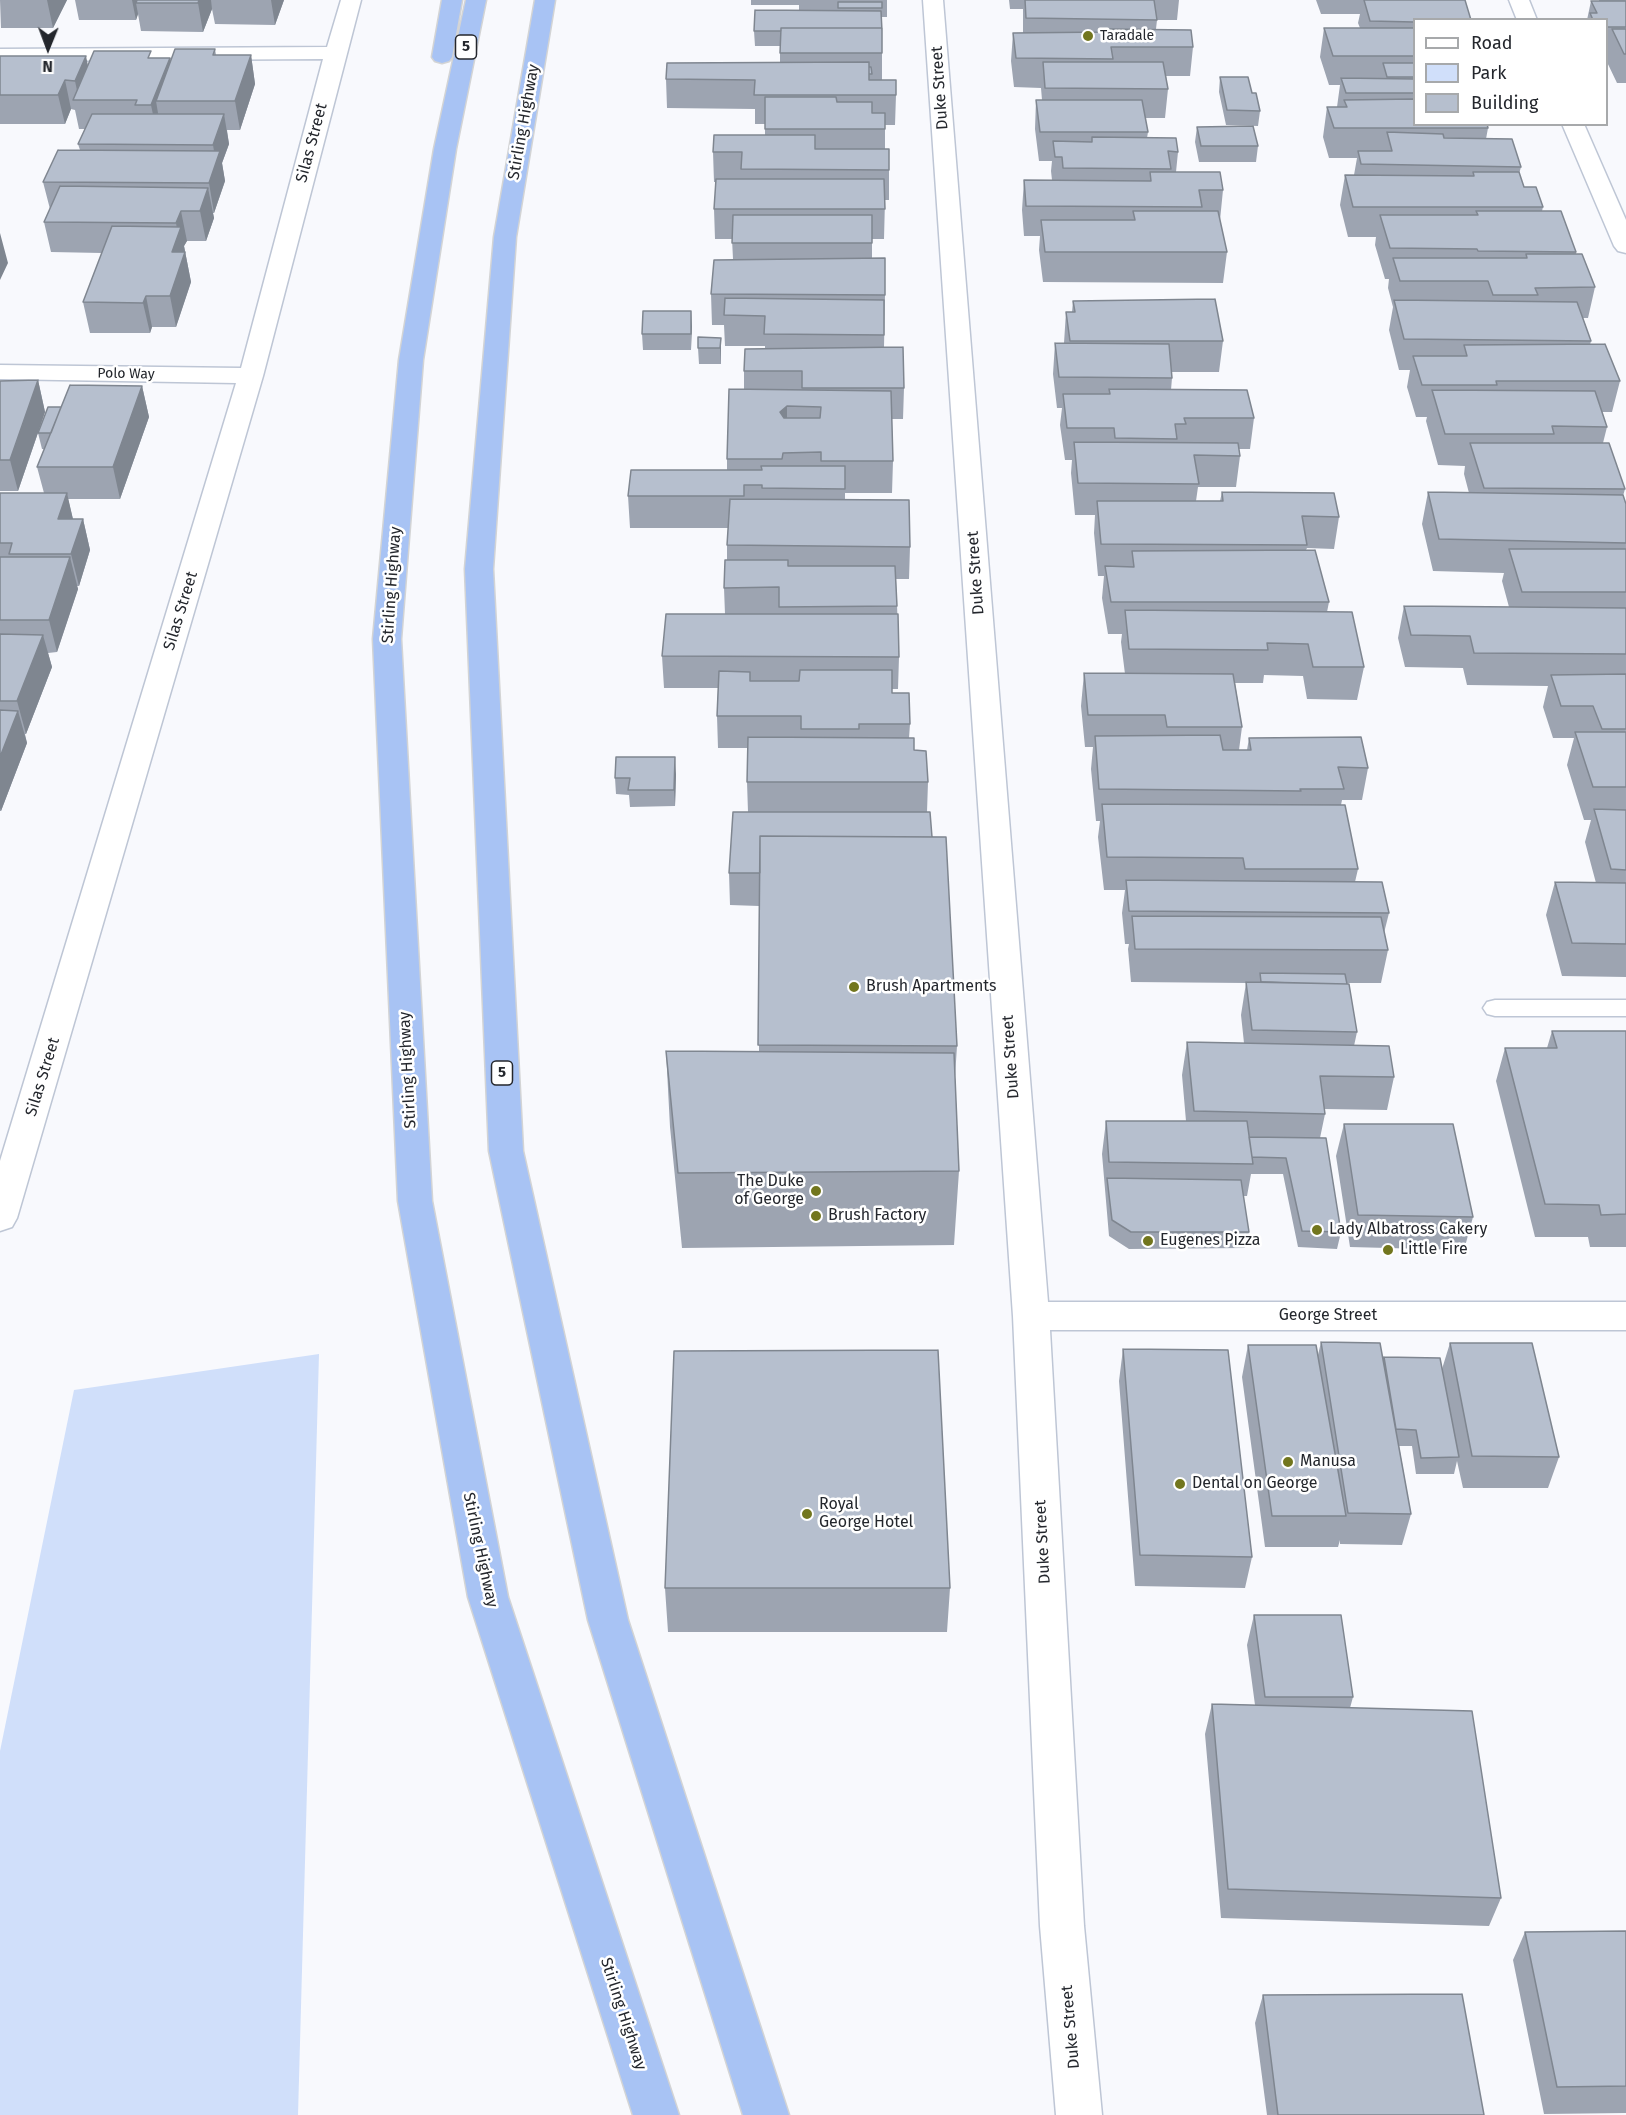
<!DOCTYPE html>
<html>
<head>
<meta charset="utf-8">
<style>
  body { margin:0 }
  #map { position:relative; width:1626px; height:2115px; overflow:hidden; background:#f8f9fd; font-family:"Fira Sans",sans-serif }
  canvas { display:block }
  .legend { position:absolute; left:1413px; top:18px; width:195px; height:108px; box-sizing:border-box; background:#fff; border:2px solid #a7a9ab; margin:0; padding:8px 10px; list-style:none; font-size:18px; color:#24272d }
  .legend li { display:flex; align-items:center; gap:12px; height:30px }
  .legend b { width:30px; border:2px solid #a7a9ab }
  .north { position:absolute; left:18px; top:18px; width:60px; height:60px; -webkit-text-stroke:4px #fff; paint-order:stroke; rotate:181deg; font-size:16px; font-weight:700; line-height:24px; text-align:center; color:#24272d }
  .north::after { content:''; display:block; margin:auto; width:21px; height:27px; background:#24272d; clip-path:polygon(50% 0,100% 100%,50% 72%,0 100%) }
</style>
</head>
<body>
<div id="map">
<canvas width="1626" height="2115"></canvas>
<ul class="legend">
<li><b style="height:8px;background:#fff"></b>Road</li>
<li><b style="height:16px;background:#d0dffa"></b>Park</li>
<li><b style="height:16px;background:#b6bfce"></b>Building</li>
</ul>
<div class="north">N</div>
</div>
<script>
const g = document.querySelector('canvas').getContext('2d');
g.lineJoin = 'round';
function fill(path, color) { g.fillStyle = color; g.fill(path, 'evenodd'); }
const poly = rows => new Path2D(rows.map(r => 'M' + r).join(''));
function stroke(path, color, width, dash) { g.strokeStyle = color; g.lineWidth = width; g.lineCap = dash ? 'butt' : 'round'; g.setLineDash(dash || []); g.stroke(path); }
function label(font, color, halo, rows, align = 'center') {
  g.font = font + ' "Fira Sans",sans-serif'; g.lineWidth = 5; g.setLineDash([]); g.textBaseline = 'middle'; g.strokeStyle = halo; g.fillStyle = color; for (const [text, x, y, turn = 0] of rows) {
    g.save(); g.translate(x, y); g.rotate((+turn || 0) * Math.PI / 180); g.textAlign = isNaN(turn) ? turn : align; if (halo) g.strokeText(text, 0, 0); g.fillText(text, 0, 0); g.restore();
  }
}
fill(poly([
  [319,1354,298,2115,0,2115,0,1751,74,1390]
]), '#d0dffa');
const service = poly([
  [1495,1000,1626,1000,1626,1016,1495,1016,1487,1014,1483,1008,1487,1002,1495,1000]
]);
const minor = poly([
  [341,0,361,0,263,376,17,1218,12,1227,0,1231,0,1161,236,383,0,379,0,365,241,368,323,59,0,61,0,49,327,47,341,0],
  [923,0,943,0,1048,1302,1626,1302,1626,1330,1050,1330,1084,1926,1102,2115,1056,2115,1040,1926,1013,1316,923,0],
  [1509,0,1529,0,1537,20,1517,20,1509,0],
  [1562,124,1584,124,1626,220,1626,253,1618,251,1614,246,1562,124]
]);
const trunk = poly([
  [442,0,462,0,452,57,449,61,442,63,435,61,432,57,442,0],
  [466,0,486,0,456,149,423,360,401,639,432,1201,508,1597,679,2115,633,2115,468,1597,398,1201,373,639,399,360,434,149,466,0],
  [535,0,555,0,516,237,493,569,523,1151,628,1620,789,2115,743,2115,588,1620,489,1151,465,569,494,237,535,0]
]);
stroke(service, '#bec6d5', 3);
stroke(minor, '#bec6d5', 3);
stroke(trunk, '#d3d4d5', 3);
fill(service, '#fff');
fill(minor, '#fff');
fill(trunk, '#a8c3f4');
fill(poly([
  [0,0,67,0,53,28,1,28],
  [75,0,284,0,275,25,215,24,212,9,203,32,141,31,138,14,136,20,79,20],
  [751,0,887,0,887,17,882,17,882,80,896,95,895,125,885,125,885,149,889,170,889,200,885,200,884,239,872,239,872,258,885,295,884,347,904,388,903,419,892,419,893,461,892,493,845,493,845,500,910,547,909,579,896,579,899,657,898,689,892,689,892,693,910,724,909,738,928,782,927,812,932,837,957,1046,955,1077,959,1171,954,1245,682,1248,670,1127,666,1051,759,1052,759,906,730,905,729,873,748,812,747,782,748,748,718,748,717,716,718,688,664,688,662,656,725,614,724,588,727,560,727,545,728,528,630,528,628,496,727,470,727,459,744,390,744,371,765,349,765,346,725,346,724,325,712,325,711,294,733,259,732,239,715,239,714,209,716,182,714,182,713,152,765,135,765,124,755,124,755,109,667,108,666,79,780,62,780,46,755,46,754,31,799,10,799,5,751,5],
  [1009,0,1179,0,1177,20,1157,20,1156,29,1193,47,1190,76,1166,76,1168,89,1165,118,1145,118,1148,132,1147,138,1178,152,1176,172,1223,190,1220,220,1227,252,1223,283,1043,282,1039,250,1040,236,1024,236,1022,210,1024,180,1052,180,1051,171,1052,161,1039,161,1035,129,1036,100,1042,100,1041,88,1014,87,1011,61,1013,33,1023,33,1023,9,1010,9],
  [1316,0,1465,0,1414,20,1414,124,1490,124,1490,125,1487,125,1488,128,1486,139,1521,167,1519,174,1524,187,1543,207,1542,211,1576,252,1576,254,1595,287,1588,318,1583,318,1591,341,1590,345,1620,381,1612,412,1602,412,1607,427,1603,443,1625,489,1623,496,1626,543,1626,977,1562,976,1546,915,1555,882,1596,883,1585,842,1591,820,1584,820,1567,765,1574,738,1553,738,1543,707,1548,686,1467,685,1463,668,1405,667,1398,638,1404,606,1509,607,1502,581,1504,573,1433,571,1422,524,1428,492,1469,493,1464,474,1465,466,1438,465,1426,421,1427,417,1416,417,1407,387,1410,370,1399,370,1389,330,1393,307,1388,288,1389,279,1385,279,1375,245,1376,237,1348,237,1340,205,1345,175,1354,175,1357,158,1329,158,1323,137,1327,107,1337,107,1340,85,1329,85,1320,57,1324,28,1360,28,1358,23,1360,14,1321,14],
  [1599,0,1626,0,1626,83,1617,83,1606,60,1606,20,1587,20,1591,1,1599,1],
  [215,49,216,55,251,55,255,84,240,130,227,130,229,144,222,163,225,181,214,213,213,213,214,218,206,241,187,241,184,246,191,282,176,327,152,327,150,333,90,333,83,302,102,253,51,252,44,222,50,209,43,182,80,150,78,144,85,129,79,129,75,110,71,109,65,124,0,124,0,56,88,66,152,58,170,58,171,62],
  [1220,77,1252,93,1260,111,1258,126,1226,125,1219,92],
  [1197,127,1258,146,1256,162,1199,162,1195,142],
  [1073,301,1223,341,1219,372,1172,372,1172,378,1171,390,1254,418,1250,449,1239,449,1240,456,1236,487,1198,487,1196,501,1220,501,1222,492,1339,517,1334,549,1307,548,1306,550,1329,602,1327,612,1364,667,1357,700,1307,699,1303,676,1264,675,1263,683,1235,683,1242,727,1239,750,1247,750,1249,738,1368,768,1362,800,1342,800,1341,805,1358,869,1355,882,1389,913,1384,933,1388,950,1381,983,1347,983,1357,1032,1354,1046,1394,1077,1387,1110,1324,1109,1325,1114,1320,1138,1341,1232,1337,1249,1298,1247,1283,1174,1251,1174,1247,1196,1243,1196,1249,1232,1245,1248,1129,1249,1109,1236,1102,1154,1106,1121,1186,1121,1182,1075,1187,1042,1244,1043,1241,1015,1246,983,1131,982,1128,949,1129,944,1125,944,1122,913,1125,890,1104,890,1098,837,1100,821,1096,821,1091,769,1093,747,1085,747,1081,706,1084,673,1125,674,1121,642,1122,634,1108,634,1102,598,1104,576,1098,576,1094,533,1095,515,1075,515,1071,473,1072,460,1065,460,1060,425,1062,408,1057,408,1053,374,1055,343,1064,343,1066,312,1072,312],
  [691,311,691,350,643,350,642,334],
  [721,338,721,364,699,364,698,348],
  [38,380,45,412,38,433,61,407,142,386,149,417,120,499,68,499,73,519,83,519,90,550,79,586,77,586,78,589,57,652,48,653,52,667,26,734,25,734,27,743,1,811,0,811,0,493,44,493,37,467,44,449,42,449,38,433,18,491,0,491,0,381],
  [676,774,675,806,630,807,629,795,616,794,615,778],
  [1552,1031,1626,1031,1626,1247,1590,1247,1588,1237,1535,1237,1496,1081,1505,1048,1547,1048],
  [1344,1124,1473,1217,1464,1250,1350,1247,1336,1156],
  [1321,1342,1383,1360,1384,1357,1442,1369,1450,1343,1559,1457,1548,1488,1463,1488,1457,1461,1454,1474,1416,1474,1412,1446,1399,1446,1411,1514,1402,1545,1340,1544,1340,1540,1338,1547,1265,1547,1242,1377,1248,1345,1318,1355],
  [1123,1349,1252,1557,1245,1588,1135,1586,1119,1381],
  [665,1588,950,1588,947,1632,668,1632],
  [1254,1615,1353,1697,1350,1708,1501,1898,1489,1926,1221,1918,1205,1734,1212,1704,1255,1705,1247,1645],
  [1626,1931,1626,2113,1544,2114,1513,1960,1525,1932],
  [1263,1995,1484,2115,1267,2115,1255,2023]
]), '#9da4b1');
fill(poly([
  [47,0,67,0,53,28],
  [132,0,145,0,136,3,138,14,136,20],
  [199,0,211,0,212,9,203,32,198,3],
  [271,0,284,0,275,25],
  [251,55,255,84,240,130,235,101],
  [86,56,92,85,79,100,75,81],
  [170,58,175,87,156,101,160,125,157,134,151,105],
  [65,80,71,109,65,124,58,95],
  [224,114,229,144,222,163,225,181,214,213,209,183,216,163,213,145],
  [208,188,214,218,206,241,200,211],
  [181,211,187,241,184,246,191,282,176,327,170,296,172,252,178,235,176,223],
  [0,233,8,263,0,280],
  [146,296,152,327,150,333,143,303],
  [691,311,692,327,691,350],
  [721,338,721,364,720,348],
  [38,380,45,412,18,491,10,460],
  [142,386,149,417,120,499,113,467],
  [787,406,787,438,780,412],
  [67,493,74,524,58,519],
  [83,519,90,550,79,586,71,554],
  [70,557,78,589,57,652,49,620],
  [43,635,52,667,26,734,17,701],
  [18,711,27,743,1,811,0,808,0,757],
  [675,757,676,774,675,806,674,790]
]), '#7f8690');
const building = poly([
  [137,0,199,0,198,3,136,3,137,0],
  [1025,0,1154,0,1157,20,1026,18,1025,0],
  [1364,0,1465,0,1471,20,1414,20,1414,22,1370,21,1364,0],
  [1591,1,1626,1,1626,27,1606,27,1606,20,1593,20,1590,13,1597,13,1591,1],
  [838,2,882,2,882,8,838,8,838,2],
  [755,10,881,11,882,31,882,28,781,28,781,31,754,31,755,10],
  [781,28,882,28,882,53,780,53,781,28],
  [1324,28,1414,28,1414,56,1333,56,1324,28],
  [1104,29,1191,30,1193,47,1111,47,1113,59,1016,58,1013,33,1106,32,1104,29],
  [1612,29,1626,29,1626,54,1624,54,1612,29],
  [175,49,215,49,213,55,251,55,235,101,156,101,175,49],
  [94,51,151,51,148,58,170,58,151,105,135,105,137,100,73,100,94,51],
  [0,56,86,56,75,81,65,80,58,95,0,95,0,56],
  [869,62,869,80,896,80,896,95,754,95,755,80,666,79,667,63,869,62],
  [1043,62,1163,62,1168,89,1045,88,1043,62],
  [1383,63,1414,63,1414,77,1387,77,1383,63],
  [869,67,871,67,872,74,869,74,869,67],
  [1220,77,1248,77,1252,93,1256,93,1260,111,1227,110,1220,77],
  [1341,78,1414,79,1414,93,1346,93,1341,78],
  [765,97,836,97,837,102,872,102,872,113,885,113,885,129,765,129,765,97],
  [1414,99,1414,124,1487,124,1488,128,1334,128,1327,107,1347,107,1344,100,1414,99],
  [1036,100,1142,100,1148,132,1040,132,1036,100],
  [92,114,224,114,213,145,78,144,92,114],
  [1253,126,1258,146,1201,146,1197,127,1253,126],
  [1387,132,1443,134,1444,138,1512,139,1521,167,1361,164,1358,151,1392,151,1387,132],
  [714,135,815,135,815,149,889,149,889,170,741,169,742,152,713,152,714,135],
  [1092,137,1176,138,1178,152,1168,151,1171,169,1063,168,1062,157,1055,157,1053,141,1092,142,1092,137],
  [58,150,220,151,209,183,43,182,58,150],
  [1150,172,1220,172,1223,190,1199,190,1202,207,1026,206,1024,180,1151,181,1150,172],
  [1473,172,1519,172,1524,187,1536,187,1543,207,1353,207,1345,175,1474,176,1473,172],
  [716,179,884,179,885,209,714,209,716,179],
  [60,186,208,188,200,211,181,211,176,223,44,222,60,186],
  [1133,211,1218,211,1227,252,1045,252,1041,220,1135,220,1133,211],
  [1476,211,1561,211,1576,252,1478,251,1477,249,1390,248,1380,215,1478,215,1476,211],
  [733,215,872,215,872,243,732,243,733,215],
  [112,226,181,227,172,252,185,252,170,296,146,296,143,303,83,302,112,226],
  [1526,254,1582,254,1595,287,1535,288,1538,295,1493,295,1488,281,1400,281,1393,258,1527,258,1526,254],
  [885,258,885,295,711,294,714,260,885,258],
  [725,298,884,300,884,335,764,334,765,316,724,315,725,298],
  [1215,299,1223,341,1070,341,1066,312,1075,312,1073,301,1215,299],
  [1394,300,1577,302,1591,341,1404,339,1394,300],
  [643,311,691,311,691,334,642,334,643,311],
  [698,337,721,338,720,348,698,348,698,337],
  [1055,343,1169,344,1172,378,1059,377,1055,343],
  [1605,344,1620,381,1496,381,1497,385,1422,385,1413,356,1467,356,1464,345,1605,344],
  [903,347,904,388,802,388,802,371,744,371,745,349,903,347],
  [38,380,10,460,0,460,0,381,38,380],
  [70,385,142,386,113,467,37,467,70,385],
  [729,389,891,391,893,461,821,461,821,452,783,453,782,459,727,459,729,389],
  [787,406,821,407,820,418,784,418,780,412,787,406],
  [1109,389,1247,390,1254,418,1184,418,1186,424,1175,424,1177,439,1115,438,1114,428,1067,428,1063,394,1110,394,1109,389],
  [1432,390,1595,391,1607,427,1552,426,1554,434,1445,434,1432,390],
  [48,407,61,407,51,433,38,433,48,407],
  [1074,442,1238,443,1240,456,1194,455,1199,484,1078,483,1074,442],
  [1470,443,1609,443,1625,489,1484,488,1470,443],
  [761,466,845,466,845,489,762,488,762,485,744,485,744,496,628,496,631,470,762,470,761,466],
  [1222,492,1334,493,1339,517,1302,516,1307,545,1101,544,1097,501,1223,501,1222,492],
  [1428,492,1623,495,1626,504,1626,543,1439,539,1428,492],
  [0,493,67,493,58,519,83,519,71,554,9,554,12,543,0,543,0,493],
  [730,499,909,500,910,547,727,545,730,499],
  [1509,549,1626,549,1626,592,1522,592,1509,549],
  [1315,550,1329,602,1111,602,1105,566,1134,567,1132,551,1315,550],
  [0,557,70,557,49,620,0,620,0,557],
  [725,560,788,560,788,566,895,566,897,606,779,607,779,587,724,588,725,560],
  [1404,606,1626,608,1626,654,1474,653,1470,636,1411,635,1404,606],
  [1125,610,1352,612,1364,667,1313,667,1308,644,1267,643,1268,650,1129,649,1125,610],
  [666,614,898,614,899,657,662,656,666,614],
  [0,634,43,635,17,701,0,701,0,634],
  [800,670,892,670,892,693,909,693,910,724,859,724,859,729,801,729,801,716,717,716,719,671,750,672,750,681,799,681,800,670],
  [1084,673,1233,674,1242,727,1167,727,1165,715,1088,715,1084,673],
  [1626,674,1626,729,1602,729,1593,706,1561,706,1551,675,1626,674],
  [0,710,18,711,0,757,0,710],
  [1575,732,1626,732,1626,787,1593,787,1575,732],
  [1220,735,1223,750,1251,750,1249,738,1361,737,1368,768,1338,767,1344,789,1300,789,1301,791,1099,789,1095,736,1220,735],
  [748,737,914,738,914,750,926,751,928,782,747,782,748,737],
  [616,757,675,757,674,790,628,790,630,778,615,778,616,757],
  [1102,804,1345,805,1358,869,1245,869,1243,858,1107,857,1102,804],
  [1594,809,1626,810,1626,870,1611,869,1594,809],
  [733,812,930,812,932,837,760,836,760,873,729,873,733,812],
  [760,836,946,837,957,1046,758,1045,760,836],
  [1126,880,1382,882,1389,913,1129,911,1126,880],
  [1555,882,1626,883,1626,944,1572,943,1555,882],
  [1132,916,1381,917,1388,950,1135,949,1132,916],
  [1260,973,1345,974,1347,984,1261,982,1260,973],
  [1246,982,1349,984,1357,1032,1252,1030,1246,982],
  [1552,1031,1626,1031,1626,1214,1601,1215,1599,1205,1545,1204,1505,1048,1557,1048,1552,1031],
  [1187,1042,1389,1046,1394,1077,1320,1076,1325,1114,1194,1111,1187,1042],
  [666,1051,954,1053,959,1171,678,1173,666,1051],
  [1106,1121,1247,1121,1253,1164,1109,1162,1106,1121],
  [1344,1124,1453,1124,1473,1217,1358,1215,1344,1124],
  [1249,1137,1326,1138,1341,1232,1302,1231,1286,1158,1252,1157,1249,1137],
  [1107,1178,1241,1180,1249,1232,1131,1232,1112,1220,1107,1178],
  [1321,1342,1380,1343,1411,1514,1348,1513,1321,1342],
  [1450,1343,1532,1343,1559,1457,1472,1456,1450,1343],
  [1248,1345,1316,1345,1346,1516,1272,1516,1248,1345],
  [1123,1349,1228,1350,1252,1557,1140,1555,1123,1349],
  [938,1350,950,1588,665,1588,674,1351,938,1350],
  [1384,1357,1440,1358,1459,1457,1421,1458,1416,1430,1396,1429,1384,1357],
  [1254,1615,1341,1615,1353,1697,1265,1697,1254,1615],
  [1212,1704,1472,1711,1501,1898,1228,1889,1212,1704],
  [1626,1931,1626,2086,1557,2087,1525,1932,1626,1931],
  [1462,1994,1484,2115,1278,2115,1263,1995,1462,1994]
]);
fill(building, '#b6bfce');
stroke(building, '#7f8690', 1.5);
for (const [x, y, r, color] of [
  [1088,36,6,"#72761e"],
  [854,987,6,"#72761e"],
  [816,1191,6,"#72761e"],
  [816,1216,6,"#72761e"],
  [1317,1230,6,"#72761e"],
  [1148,1241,6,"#72761e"],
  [1388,1250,6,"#72761e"],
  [1288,1462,6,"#72761e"],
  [1180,1484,6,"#72761e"],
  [807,1514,6,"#72761e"]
]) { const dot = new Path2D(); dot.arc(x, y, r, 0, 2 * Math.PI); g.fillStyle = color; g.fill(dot); stroke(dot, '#fff', 2); }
label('14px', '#24272d', '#fff', [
  ["Taradale",1100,36]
], 'left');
label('14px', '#24272d', '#fff', [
  ["Polo Way",126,374,1]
]);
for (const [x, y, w] of [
  [466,47,21],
  [502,1073,21]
]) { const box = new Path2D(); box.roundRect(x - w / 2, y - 12, w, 24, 4.5); g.fillStyle = '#fff'; g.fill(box); stroke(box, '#24272d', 1.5); }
label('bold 15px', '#24272d', null, [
  ["5",466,47],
  ["5",502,1073]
]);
label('16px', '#24272d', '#fff', [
  ["Duke Street",940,88,-94],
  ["Stirling Highway",524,122,-80],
  ["Silas Street",312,143,-75],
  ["Duke Street",976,573,-94],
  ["Stirling Highway",392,585,-86],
  ["Silas Street",181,611,-73],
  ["Duke Street",1011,1057,-94],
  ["Stirling Highway",408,1070,-93],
  ["Silas Street",43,1077,-73],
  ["George Street",1328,1316],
  ["Duke Street",1043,1542,-93],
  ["Stirling Highway",480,1550,78],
  ["Stirling Highway",623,2014,72],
  ["Duke Street",1071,2027,-95]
]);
label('16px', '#24272d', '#fff', [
  ["Brush Apartments",866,987],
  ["The Duke",804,1182,"right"],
  ["of George",804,1200,"right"],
  ["Brush Factory",828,1216],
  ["Lady Albatross Cakery",1329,1230],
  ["Eugenes Pizza",1160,1241],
  ["Little Fire",1400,1250],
  ["Manusa",1300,1462],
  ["Dental on George",1192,1484],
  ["Royal",819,1505],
  ["George Hotel",819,1523]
], 'left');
</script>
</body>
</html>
